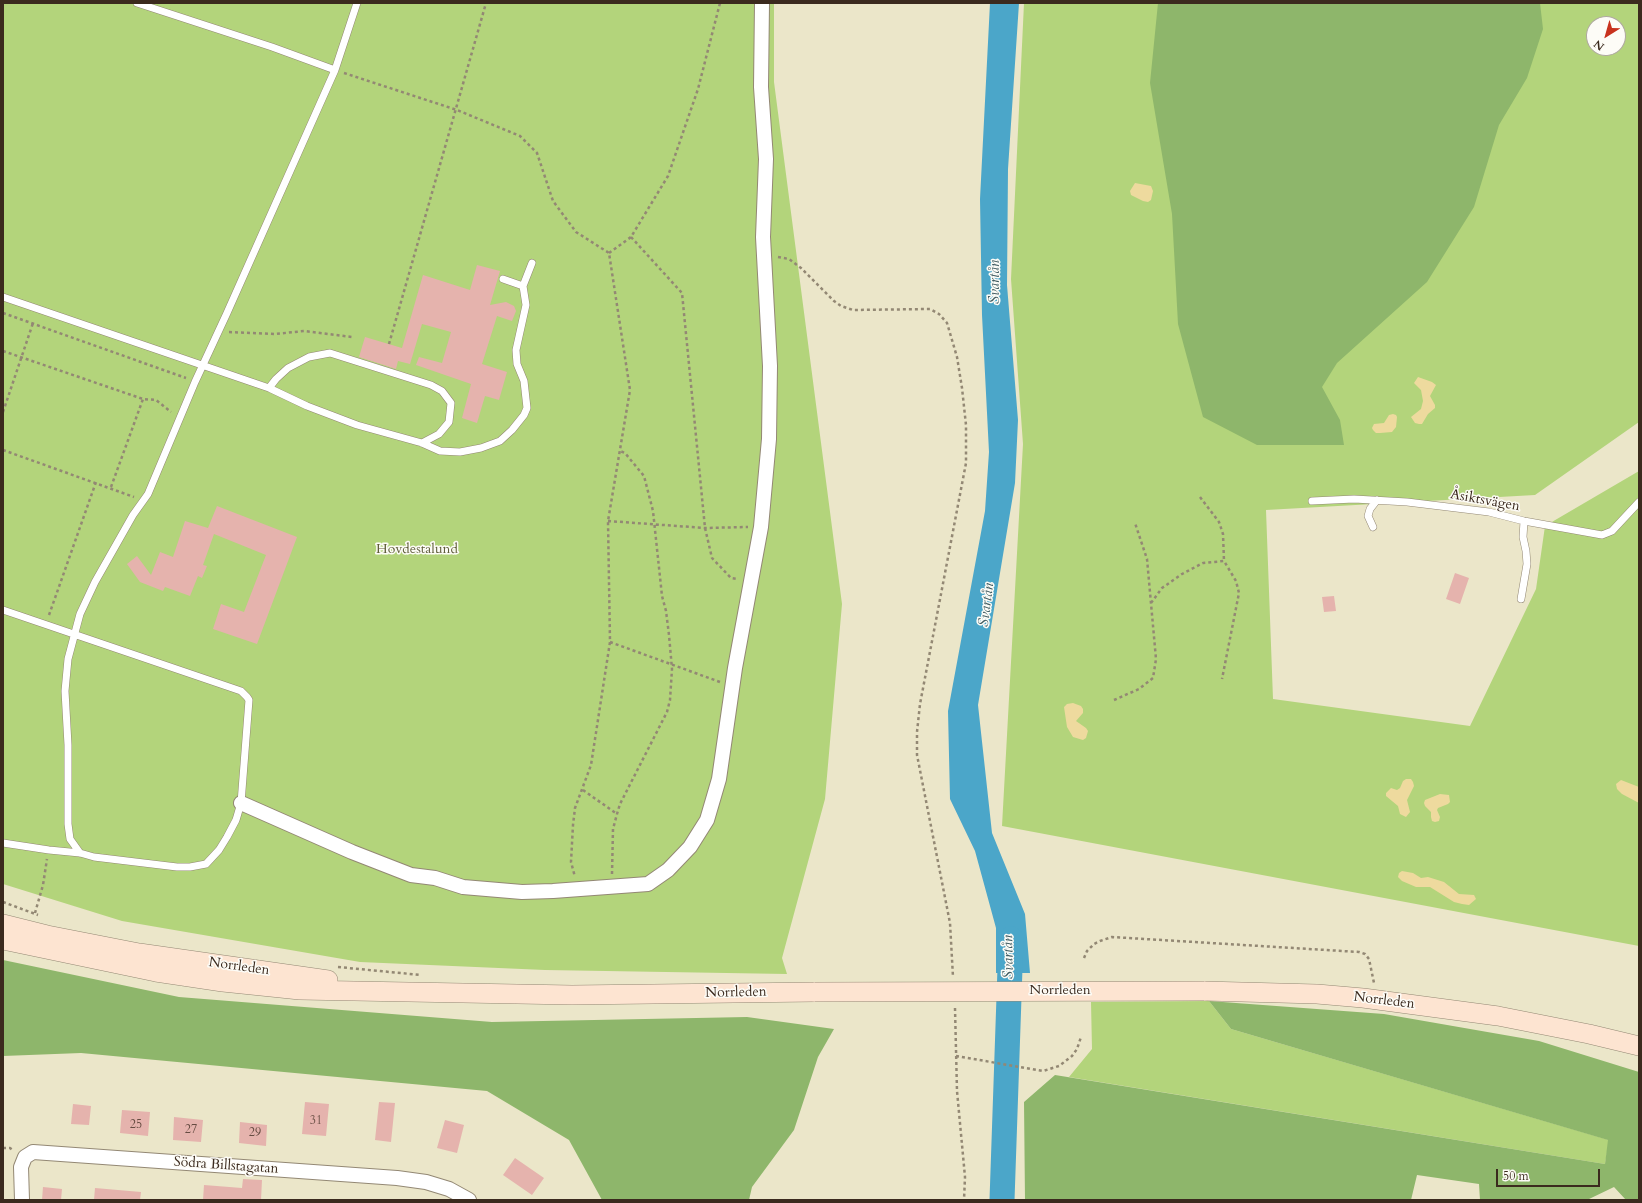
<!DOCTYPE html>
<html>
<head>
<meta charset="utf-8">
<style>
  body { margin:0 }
  #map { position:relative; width:1642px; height:1203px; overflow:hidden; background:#ebe6c9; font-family:Cardo,serif }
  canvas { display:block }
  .frame { position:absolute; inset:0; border:4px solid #3b2a1e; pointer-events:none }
  .north { position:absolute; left:1586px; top:16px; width:40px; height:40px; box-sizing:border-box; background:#fdfcf7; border:1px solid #afa8a0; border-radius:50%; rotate:217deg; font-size:11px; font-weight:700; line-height:16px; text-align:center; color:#3b2a1e }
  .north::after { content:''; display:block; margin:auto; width:14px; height:18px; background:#c8321e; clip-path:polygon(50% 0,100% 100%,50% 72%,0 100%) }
  .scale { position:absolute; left:1496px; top:1169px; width:104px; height:18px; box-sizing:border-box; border:2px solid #3b2a1e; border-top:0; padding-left:5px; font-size:12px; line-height:14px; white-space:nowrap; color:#3b2a1e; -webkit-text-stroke:3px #fdfcf7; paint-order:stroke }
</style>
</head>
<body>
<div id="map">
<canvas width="1642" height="1203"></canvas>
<div class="frame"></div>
<div class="north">N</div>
<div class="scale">50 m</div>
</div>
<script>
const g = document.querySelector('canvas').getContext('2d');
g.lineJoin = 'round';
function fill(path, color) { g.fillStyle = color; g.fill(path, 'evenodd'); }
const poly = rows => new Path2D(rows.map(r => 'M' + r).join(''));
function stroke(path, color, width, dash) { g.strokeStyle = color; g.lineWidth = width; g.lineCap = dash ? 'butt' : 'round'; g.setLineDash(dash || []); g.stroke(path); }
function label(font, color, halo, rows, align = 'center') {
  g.font = font + ' Cardo,serif'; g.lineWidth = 3; g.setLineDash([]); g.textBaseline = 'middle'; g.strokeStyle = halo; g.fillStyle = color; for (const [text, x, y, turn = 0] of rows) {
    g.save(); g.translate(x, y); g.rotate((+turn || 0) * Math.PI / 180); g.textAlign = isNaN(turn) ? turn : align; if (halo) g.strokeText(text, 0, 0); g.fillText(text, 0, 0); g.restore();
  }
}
fill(poly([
  [3,3,774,3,774,82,842,604,825,799,782,958,787,974,545,970,360,962,122,921,3,884],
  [1024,3,1639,3,1639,422,1535,495,1266,510,1273,699,1470,726,1536,589,1545,526,1639,471,1639,946,1002,826,1023,444,1011,279],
  [1594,24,1618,24,1618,48,1594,48],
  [1209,1001,1231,1029,1609,1140,1605,1164,1069,1077,1092,1049,1091,1002]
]), '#b3d47b');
fill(poly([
  [1158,3,1540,3,1543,29,1527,78,1499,125,1474,207,1427,282,1337,363,1322,387,1340,420,1344,445,1257,445,1203,417,1178,324,1172,214,1150,83],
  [3,960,179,997,492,1022,747,1017,834,1029,818,1057,794,1130,752,1187,749,1200,602,1200,569,1140,487,1091,81,1053,3,1056],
  [1209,1001,1384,1014,1539,1041,1639,1072,1639,1200,1626,1200,1614,1187,1587,1200,1480,1200,1479,1184,1417,1175,1411,1200,1025,1200,1024,1102,1055,1075,1605,1164,1608,1140,1231,1029]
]), '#8eb66b');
fill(poly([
  [1135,183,1151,186,1153,191,1151,200,1148,202,1143,201,1131,195,1130,191],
  [1418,377,1432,382,1436,385,1430,396,1435,405,1435,408,1428,414,1422,424,1419,424,1415,423,1411,417,1421,409,1423,401,1421,390,1414,383],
  [1393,414,1396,415,1397,417,1396,427,1392,432,1380,433,1376,433,1373,430,1372,428,1374,424,1384,423,1389,415],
  [1073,703,1081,706,1083,709,1083,713,1076,721,1086,728,1088,731,1086,738,1083,740,1073,737,1067,727,1064,707,1067,704],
  [1406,779,1411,779,1413,782,1414,786,1407,800,1410,812,1406,817,1400,814,1398,806,1386,796,1386,793,1391,788,1397,790,1400,788,1403,781],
  [1621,780,1639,787,1639,803,1622,794,1617,789,1616,784],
  [1440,794,1449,795,1450,802,1448,804,1438,808,1437,810,1440,817,1439,821,1435,822,1432,821,1431,817,1431,812,1425,806,1424,803,1425,800],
  [1402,871,1413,873,1421,878,1428,877,1444,882,1459,894,1474,895,1476,899,1469,905,1462,904,1454,902,1430,887,1416,887,1402,881,1398,877,1399,873]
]), '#eeda9e');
fill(poly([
  [990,3,1019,3,1008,169,1007,285,1018,420,1015,483,978,705,992,833,1025,914,1030,973,996,973,996,928,975,851,950,799,948,711,985,511,989,452,982,315,980,199]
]), '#4ba6c9');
stroke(poly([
  [1002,1200,1011,939]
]), '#4ba6c9', 25);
fill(poly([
  [477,265,500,271,490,305,506,302,514,306,516,311,512,321,497,316,482,364,507,372,499,400,485,396,477,423,462,418,471,384,416,365,419,357,442,363,451,332,422,324,410,364,398,361,396,369,359,357,365,337,402,348,423,275,470,290],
  [217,506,297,537,257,644,213,629,221,604,244,612,266,555,214,534,203,565,207,566,202,578,198,576,190,596,165,587,163,591,140,582,127,564,137,556,151,575,160,552,173,557,185,521,208,528],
  [1455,573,1469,578,1460,604,1446,599],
  [1334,596,1336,611,1324,612,1322,597],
  [305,1102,329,1104,326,1136,302,1134],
  [379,1102,395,1103,391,1142,375,1140],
  [73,1104,91,1106,89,1125,71,1124],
  [122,1110,150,1112,148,1136,120,1133],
  [174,1117,203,1120,201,1142,173,1140],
  [445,1120,464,1125,457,1153,437,1148],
  [240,1122,267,1125,266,1146,239,1143],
  [515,1158,544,1178,532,1195,503,1175],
  [243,1179,262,1180,261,1200,203,1200,204,1185,242,1188],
  [43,1187,62,1189,61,1200,42,1200],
  [95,1188,141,1192,140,1200,94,1200]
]), '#e5b3ad');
const lane = poly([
  [137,3,272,47,335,70],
  [503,279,523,286],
  [3,297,269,388,307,406,357,425,422,443,440,451,460,452,481,448,500,441,512,430,524,415,527,408,524,381,517,364,516,350,526,305,523,286,532,263],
  [269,388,276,379,288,368,309,357,330,353,431,385,442,391,451,403,449,422,439,434,422,443],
  [1312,501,1354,499,1407,502,1489,512,1524,521,1602,535,1612,531,1639,502],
  [1373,527,1368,516,1370,509,1377,500],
  [1521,599,1527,564,1526,551,1523,537,1524,521],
  [3,610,241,691,247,697,249,700,241,803,236,820,227,837,219,850,206,864,190,867,177,867,94,857,80,853,49,850,3,843],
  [80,853,70,839,68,824,68,745,65,691,68,659,80,614,95,582,133,515,148,494,195,382,227,313,335,70,357,3]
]);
const street = poly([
  [241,803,352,852,411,875,435,878,463,887,522,892,553,891,648,884,668,870,690,847,707,820,719,779,735,668,761,527,769,439,770,366,763,237,766,159,761,87,762,3],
  [22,1200,21,1167,25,1157,33,1152,397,1178,426,1182,449,1189,469,1200]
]);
const secondary = poly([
  [3,924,47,935,139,953,328,980],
  [3,940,156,972,223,982,300,990,572,995,815,992],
  [1204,991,1317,994,1363,998,1498,1016,1589,1034,1639,1046]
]);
stroke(lane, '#938874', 8);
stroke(street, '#938874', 16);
stroke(secondary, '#938874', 20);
stroke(poly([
  [344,73,457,110,520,136,537,153,553,201,576,232,609,253,630,390,608,521,610,642,591,765,575,808,573,825,571,862,575,877],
  [631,237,682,293,705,528,712,558,731,578,738,579],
  [609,253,631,237,668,176,698,89,720,3],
  [778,257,789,259,801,268,834,301,841,306,853,310,930,309,939,314,947,323,957,357,962,388,966,425,966,463,920,704,917,732,917,755,950,923,953,977],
  [3,313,186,378],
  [229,332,275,334,304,331,352,337],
  [389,344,486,3],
  [3,351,143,399,156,400,171,412],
  [3,412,33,323],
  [3,450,134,497],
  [111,487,143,399],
  [1200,497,1219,522,1223,534,1224,561],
  [608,521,705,528,748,527],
  [1151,603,1162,588,1182,574,1203,563,1224,561,1236,581,1239,593,1222,679],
  [49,615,96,482],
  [610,642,720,682],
  [1114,700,1139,689,1153,678,1156,659,1147,559,1135,523],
  [583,790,617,814],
  [612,874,613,829,617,814,620,804,667,712,670,700,672,669,669,635,666,611,662,596,653,511,644,476,625,453,620,451],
  [3,902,38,915],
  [35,913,43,885,47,859],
  [1084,958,1087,951,1094,944,1100,941,1112,937,1359,952,1365,954,1369,959,1374,983],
  [338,967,421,975],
  [955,1008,957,1091,965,1177,964,1200],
  [956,1056,1043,1071,1059,1066,1072,1056,1077,1049,1081,1037],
  [3,1148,10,1148,14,1151]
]), '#938874', 2.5, [3, 3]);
stroke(lane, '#fff', 7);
stroke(street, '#fff', 14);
stroke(secondary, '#fde4d1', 19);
const secondaryBridge = poly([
  [815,992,1204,991]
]);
stroke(secondaryBridge, '#938874', 20, []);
stroke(secondaryBridge, '#fde4d1', 19);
label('12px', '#664c42', null, [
  ["31",316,1121],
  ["25",136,1125],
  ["27",191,1130],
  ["29",255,1133]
]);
label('14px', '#3b2a1e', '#fdfcf7', [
  ["Åsiktsvägen",1485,501,10],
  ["Norrleden",239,967,8],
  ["Norrleden",1060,991],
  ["Norrleden",736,993,-1],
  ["Norrleden",1384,1001,7],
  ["Södra Billstagatan",226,1166,4]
]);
label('14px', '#5f5d3a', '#fdfcf7', [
  ["Hovdestalund",417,550]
]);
label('italic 15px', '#415c62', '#fdfcf7', [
  ["Svartån",996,282,-90],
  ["Svartån",987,605,-83],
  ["Svartån",1009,957,-91]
]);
</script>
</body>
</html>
